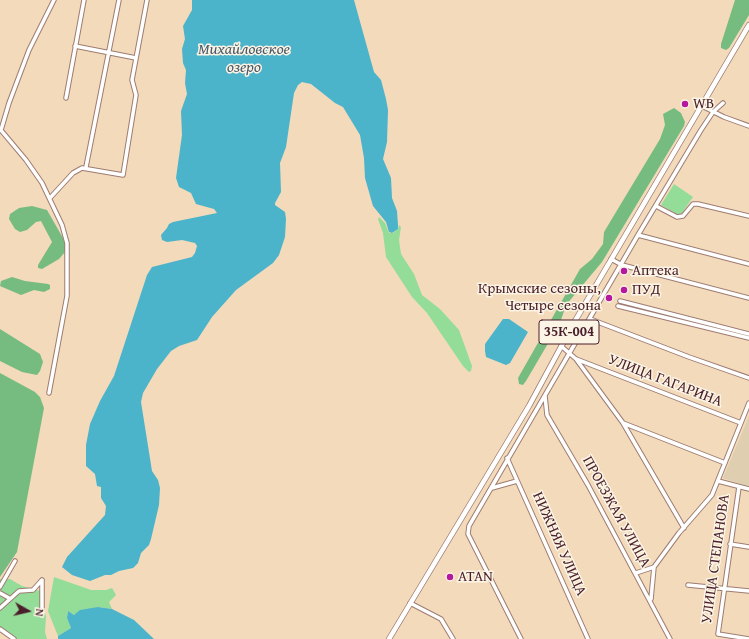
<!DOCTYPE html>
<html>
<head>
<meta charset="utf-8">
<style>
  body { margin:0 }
  #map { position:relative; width:749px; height:639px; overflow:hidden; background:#f2daba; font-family:"Gentium Book Plus",serif }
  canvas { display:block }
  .north { position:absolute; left:8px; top:591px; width:40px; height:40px; -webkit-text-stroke:3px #fcf5e5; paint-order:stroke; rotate:98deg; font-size:11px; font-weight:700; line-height:16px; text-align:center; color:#4a1f2b }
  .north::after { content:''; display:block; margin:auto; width:14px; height:18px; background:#4a1f2b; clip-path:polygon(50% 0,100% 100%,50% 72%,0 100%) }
</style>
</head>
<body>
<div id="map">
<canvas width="749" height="639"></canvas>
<div class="north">N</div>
</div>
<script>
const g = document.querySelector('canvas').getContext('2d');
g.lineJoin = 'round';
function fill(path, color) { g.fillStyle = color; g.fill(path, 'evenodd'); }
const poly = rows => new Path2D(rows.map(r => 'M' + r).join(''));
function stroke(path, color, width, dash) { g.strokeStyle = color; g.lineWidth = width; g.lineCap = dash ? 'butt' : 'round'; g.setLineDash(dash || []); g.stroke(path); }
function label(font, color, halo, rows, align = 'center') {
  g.font = font + ' "Gentium Book Plus",serif'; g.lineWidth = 3; g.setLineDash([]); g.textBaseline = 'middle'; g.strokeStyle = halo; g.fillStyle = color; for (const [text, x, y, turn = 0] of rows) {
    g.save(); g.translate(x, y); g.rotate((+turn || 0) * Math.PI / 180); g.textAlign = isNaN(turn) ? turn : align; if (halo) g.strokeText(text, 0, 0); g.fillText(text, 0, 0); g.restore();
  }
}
fill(poly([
  [749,416,749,487,723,478]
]), '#e0ceb1');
fill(poly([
  [674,184,693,197,680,216,661,205],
  [379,217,385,223,389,233,393,233,398,229,399,225,401,227,399,240,401,254,414,274,422,295,440,309,459,330,472,366,471,371,469,372,463,366,427,313,412,297,386,257,383,233,378,219],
  [54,577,91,590,106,590,112,588,116,595,109,602,112,609,98,607,74,615,68,611,67,618,71,628,58,636,48,611],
  [0,579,10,579,22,586,44,592,43,610,46,616,45,632,47,639,16,639,4,629,0,628]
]), '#93dd99');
fill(poly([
  [735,0,749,0,749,15,729,48,726,50,721,48,721,44],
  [674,108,681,113,685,122,684,126,602,262,566,305,560,323,526,381,523,385,519,384,518,378,580,269,592,259,603,244,604,232,660,139,665,125,663,114],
  [32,206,47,210,63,238,66,247,65,252,59,259,42,269,38,268,38,265,52,242,41,221,36,222,27,230,20,232,15,229,9,219,10,214,19,208],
  [12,277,25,281,48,284,50,285,50,289,44,292,34,290,21,295,0,286,1,281],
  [0,329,40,354,43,362,40,371,37,375,22,372,0,361],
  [0,373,35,392,40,397,44,408,17,552,0,577]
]), '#76bc81');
fill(poly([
  [192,0,354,0,374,72,381,80,386,99,388,110,387,142,383,159,391,178,392,198,397,211,398,225,398,229,392,233,389,232,386,222,373,206,365,178,364,158,360,135,343,107,335,103,311,84,302,82,298,85,294,93,286,147,280,163,281,192,275,203,275,205,285,212,286,219,285,237,279,255,273,263,236,290,212,317,197,340,179,346,171,351,157,369,143,393,141,402,152,471,158,480,160,488,159,505,151,539,149,545,141,553,138,563,133,568,119,571,111,575,105,575,90,581,72,575,62,567,67,557,105,515,106,506,101,498,101,487,97,486,95,474,86,466,86,445,90,424,100,401,114,376,147,275,152,267,192,257,195,253,197,246,195,243,182,240,167,242,162,240,161,235,167,228,169,224,173,222,217,213,214,209,196,204,191,193,179,187,176,178,182,135,181,111,187,94,185,83,186,70,183,63,182,49,185,39,183,26,192,10],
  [503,319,509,319,528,332,510,363,506,365,486,357,485,351,485,344],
  [98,607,112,609,134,620,154,639,58,639,58,636,71,628,67,618,68,611,74,615,80,610]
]), '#4bb3ca');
const minor = poly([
  [75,46,136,58],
  [66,98,84,0],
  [702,106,724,117,749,126],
  [0,129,26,160,42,183,62,225,67,243,67,296,49,393],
  [1,130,9,103,29,50,54,0],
  [86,167,119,0],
  [50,198,73,173,82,168,123,175,136,95,132,80,147,0],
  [656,206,677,217,683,216,693,204,698,204,749,216],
  [638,235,749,264],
  [611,259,622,265,749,298],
  [620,301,749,334],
  [618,306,749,338],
  [590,319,689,357,749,378],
  [561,346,576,359,741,423],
  [576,359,623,423,684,528],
  [545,396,547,415,588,485,670,639],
  [623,423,725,463],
  [507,458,588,639],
  [718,481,749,489],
  [739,487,718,634,749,639],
  [492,488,517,481],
  [730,544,749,547],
  [636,573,654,567],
  [688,585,749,591],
  [0,587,15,561],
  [0,593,9,598],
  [651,599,654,567,679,533,712,495,749,403],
  [410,603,441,619,453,639],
  [0,608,19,591,33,590,42,580],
  [42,609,42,580],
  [0,629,14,639],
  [521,639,468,534,469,526,638,235,701,130,713,112,723,103]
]);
const major = poly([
  [389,639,529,406,575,321,749,25]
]);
stroke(minor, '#9e7c72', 5.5);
stroke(major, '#9e7c72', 6);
stroke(minor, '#fff', 3.5);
stroke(major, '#fff', 4.5);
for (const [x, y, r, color] of [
  [685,104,4,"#b5179e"],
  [624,271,4,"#b5179e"],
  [624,290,4,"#b5179e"],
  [609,298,4,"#b5179e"],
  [450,577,4,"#b5179e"]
]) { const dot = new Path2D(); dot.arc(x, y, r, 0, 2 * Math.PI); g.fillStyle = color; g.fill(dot); stroke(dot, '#fcf5e5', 1.5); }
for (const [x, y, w] of [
  [569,332,60]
]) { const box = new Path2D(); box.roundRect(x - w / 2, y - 12, w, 24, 3); g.fillStyle = '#fcf5e5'; g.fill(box); stroke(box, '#4a1f2b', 1); }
label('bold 14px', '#4a1f2b', null, [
  ["35К-004",569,332]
]);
label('15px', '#4a1f2b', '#fcf5e5', [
  ["WB",693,104],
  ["Аптека",632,271],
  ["Крымские сезоны,",601,289,"right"],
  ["Четыре сезона",601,306,"right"],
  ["ПУД",632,290],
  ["ATAN",458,577]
], 'left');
label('15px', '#4a1f2b', '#fcf5e5', [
  ["УЛИЦА ГАГАРИНА",665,381,21],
  ["ПРОЕЗЖАЯ УЛИЦА",616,512,61],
  ["НИЖНЯЯ УЛИЦА",559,544,66],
  ["УЛИЦА СТЕПАНОВА",716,559,-82]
]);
label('italic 16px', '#4a5a6b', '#fcf5e5', [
  ["Михайловское",244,50],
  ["озеро",244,68]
]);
</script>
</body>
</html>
